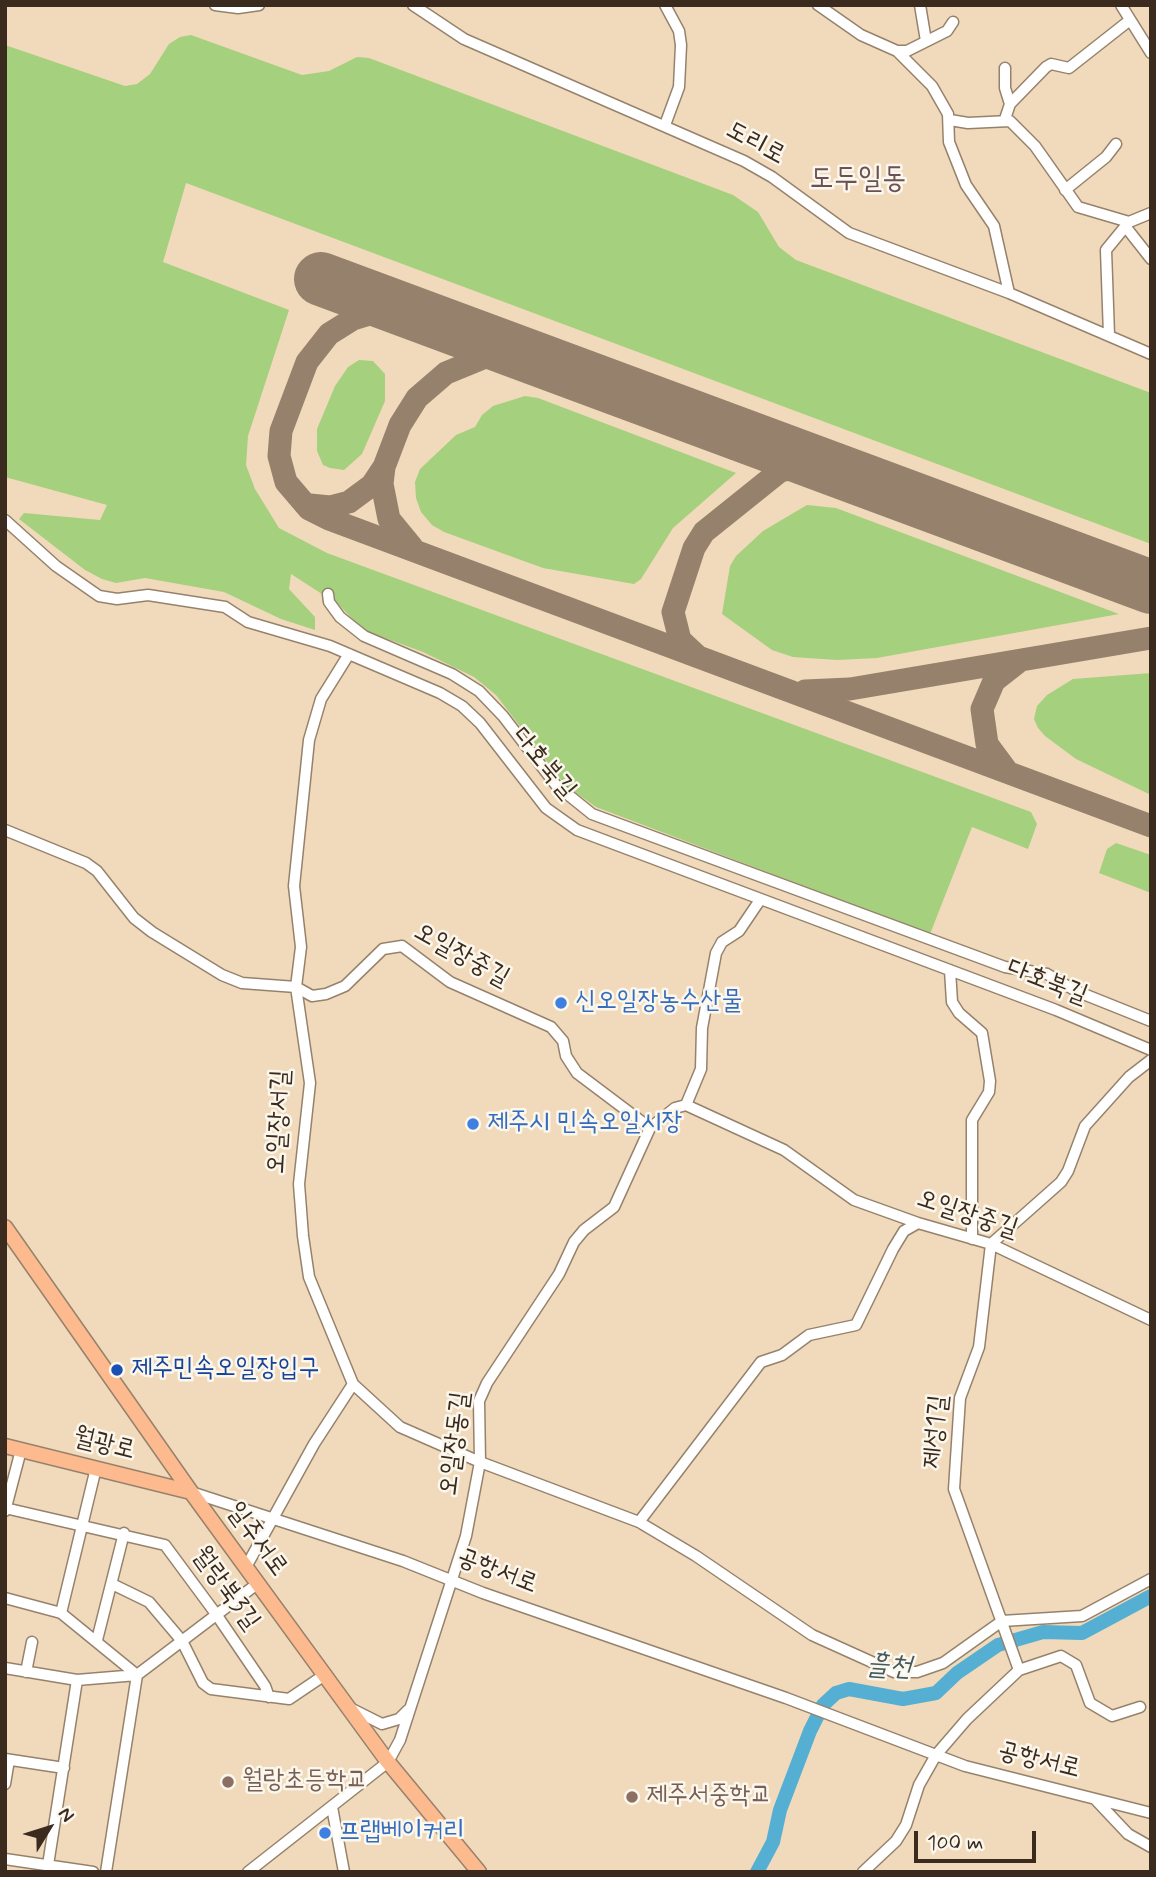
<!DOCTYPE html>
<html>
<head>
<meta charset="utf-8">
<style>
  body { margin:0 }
  #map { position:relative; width:1156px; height:1877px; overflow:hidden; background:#f1dabb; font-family:Mynerve,sans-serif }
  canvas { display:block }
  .frame { position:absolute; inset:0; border:7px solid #3b2a1e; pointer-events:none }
  .north { position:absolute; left:14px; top:1793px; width:70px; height:70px; -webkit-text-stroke:5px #fbf7ec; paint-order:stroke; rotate:52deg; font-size:19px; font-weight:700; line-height:28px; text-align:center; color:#3b2a1e }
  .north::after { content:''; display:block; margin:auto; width:24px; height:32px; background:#3b2a1e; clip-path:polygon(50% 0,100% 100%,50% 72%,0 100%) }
  .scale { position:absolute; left:914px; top:1831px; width:122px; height:32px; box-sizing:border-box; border:4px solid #3b2a1e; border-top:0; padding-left:9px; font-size:21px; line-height:24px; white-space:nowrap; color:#3b2a1e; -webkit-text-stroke:5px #fbf7ec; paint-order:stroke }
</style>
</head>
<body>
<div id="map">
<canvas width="1156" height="1877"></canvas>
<div class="frame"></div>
<div class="north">N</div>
<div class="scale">100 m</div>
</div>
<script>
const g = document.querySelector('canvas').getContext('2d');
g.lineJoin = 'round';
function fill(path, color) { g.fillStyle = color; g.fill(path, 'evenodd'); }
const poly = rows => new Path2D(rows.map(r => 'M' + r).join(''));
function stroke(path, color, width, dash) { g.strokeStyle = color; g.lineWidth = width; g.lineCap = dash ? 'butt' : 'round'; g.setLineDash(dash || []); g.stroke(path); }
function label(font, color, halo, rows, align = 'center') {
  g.font = font + ' Mynerve,"Poor Story",sans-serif'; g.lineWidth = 5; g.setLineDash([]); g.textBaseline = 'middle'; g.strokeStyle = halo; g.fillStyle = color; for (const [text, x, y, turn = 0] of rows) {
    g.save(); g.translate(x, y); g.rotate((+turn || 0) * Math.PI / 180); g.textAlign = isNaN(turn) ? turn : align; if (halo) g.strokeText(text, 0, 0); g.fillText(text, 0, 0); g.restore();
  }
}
fill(poly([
  [191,35,302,75,329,71,357,57,369,58,733,195,758,212,779,247,796,260,1151,393,1151,544,186,183,163,262,289,310,248,436,246,465,255,489,279,528,327,553,1031,812,1037,824,1028,849,972,827,930,934,596,807,565,785,496,695,474,677,423,652,363,630,339,605,291,574,289,589,315,617,315,630,281,619,224,592,145,578,116,583,102,579,85,570,19,519,24,513,100,520,107,505,5,477,5,45,125,86,137,84,150,74,169,44,180,37],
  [359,360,373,361,385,374,385,401,362,454,344,470,330,468,323,465,317,451,317,429,335,386,348,367],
  [525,396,538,398,736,473,673,528,641,579,634,584,543,568,444,532,432,525,421,512,416,498,415,482,420,469,456,435,475,427,482,415,493,406],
  [807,505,836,508,1119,614,877,658,837,660,793,657,772,650,722,614,730,566,736,556,763,531],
  [1151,673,1151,795,1076,759,1045,736,1038,728,1034,719,1037,706,1047,695,1073,679],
  [1116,843,1151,855,1151,893,1099,873,1107,849]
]), '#a5d07d');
stroke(poly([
  [757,1872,773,1842,780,1810,810,1731,823,1705,836,1693,849,1689,903,1699,936,1693,957,1673,998,1645,1043,1632,1082,1633,1151,1596]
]), '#54afd2', 14);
stroke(poly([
  [411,313,376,312,353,319,329,334,307,362,281,431,279,456,286,482,309,509,329,519,1151,826],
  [310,505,330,507,349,502,372,485,384,467],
  [412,547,389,519,382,484,384,467,400,425,417,398,446,373,485,357,513,356,552,363],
  [696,655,680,640,673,612,694,548,704,532,780,471,803,466,843,475],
  [805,691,850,689,1151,638],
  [1007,771,987,744,982,709,994,681,1017,663]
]), '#96826c', 23);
stroke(poly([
  [321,279,1151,587]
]), '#96826c', 54);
const minor = poly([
  [215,5,238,8,259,5],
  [413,5,464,39,744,161,772,177,849,233,1009,293,1151,354],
  [665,5,679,31,681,45,679,87,665,125],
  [818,5,861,35,897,51,932,86,948,114,949,142,966,185,994,226,1009,293],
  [920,5,926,41],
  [1121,5,1151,53],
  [897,51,907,51,947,31,953,22],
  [1005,68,1005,88,1010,104],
  [1005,119,1010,104,1046,67,1051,64,1069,68,1130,20],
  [950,120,968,123,1010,121,1035,146,1078,207,1129,222],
  [1065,190,1106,157,1116,144],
  [1125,226,1151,259],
  [1109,335,1106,250,1129,222,1151,213],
  [5,520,56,566,99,596,117,599,148,595,225,607,248,622,330,646,440,693,462,706,480,723,546,808,577,830,1056,1010,1151,1050],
  [328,594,329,602,340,617,364,636,452,674,479,691,503,716,556,785,592,814,1005,967,1047,974,1076,991,1151,1021],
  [5,830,86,863,97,871,134,918,152,932,222,975,242,983,296,987,312,996,326,994,345,986,383,949,402,946,450,982,551,1027,563,1041,566,1056,577,1073,650,1128],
  [950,970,952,1002,959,1013,982,1033,990,1081,989,1092,972,1120,972,1239],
  [686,1105,701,1069,702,1028,716,953,722,942,739,931,760,900],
  [650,1128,675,1108,686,1105,784,1150,854,1200,918,1223,991,1244,1151,1320],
  [991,1244,979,1347,960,1398,954,1489,1019,1670],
  [991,1244,1061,1182,1068,1171,1085,1126,1129,1077,1151,1060],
  [353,1384,400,1427,480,1462,639,1522,696,1556,812,1635,894,1672,917,1672,943,1663,1002,1621,1082,1616,1151,1579],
  [191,1492,403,1561,483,1593,786,1698,965,1766,1151,1813],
  [5,1508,165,1545,216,1614,265,1686,269,1697],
  [5,1511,21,1450],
  [639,1522,761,1362,782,1355,809,1335,856,1325,893,1249,904,1231,918,1223],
  [246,1567,314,1444,353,1384,309,1277,303,1236,299,1184,310,1083,296,987,301,947,294,886,309,740,321,699,349,654],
  [112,1584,149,1602,182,1641,203,1683,211,1689,289,1699,326,1674],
  [5,1598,61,1613,137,1675,106,1872],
  [61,1613,96,1468],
  [97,1640,124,1533],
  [5,1668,77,1680,137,1675,257,1584],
  [26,1672,32,1642],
  [352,1709,382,1724,399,1719,408,1710],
  [5,1759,64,1768],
  [5,1784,9,1760],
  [1095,1799,1128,1834,1151,1847],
  [332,1807,344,1872],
  [5,1859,93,1872],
  [48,1865,77,1680],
  [248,1872,388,1762,400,1740,466,1536,480,1462,479,1401,487,1383,559,1274,574,1242,584,1230,614,1207,650,1128],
  [863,1872,896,1841,906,1825,919,1785,936,1755,967,1719,1019,1670,1061,1656,1076,1665,1090,1703,1112,1716,1140,1707]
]);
const major = poly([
  [5,1227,191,1492,388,1762,479,1872],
  [5,1446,191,1492]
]);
stroke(minor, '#96826c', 13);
stroke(major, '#96826c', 17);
stroke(minor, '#fff', 10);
stroke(major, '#fcba8e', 14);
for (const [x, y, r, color] of [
  [561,1003,7,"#3f7fe0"],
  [473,1124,7,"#3f7fe0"],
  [117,1370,7,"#1a4fb4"],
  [228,1782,7,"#8d6e63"],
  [632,1797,7,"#8d6e63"],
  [325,1833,7,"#3f7fe0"]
]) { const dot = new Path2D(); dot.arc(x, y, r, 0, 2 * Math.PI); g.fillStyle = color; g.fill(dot); stroke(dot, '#fbf7ec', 2.5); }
label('26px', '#3b2a1e', '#fbf7ec', [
  ["도리로",755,144,28],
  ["다호북길",543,764,50],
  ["오일장중길",461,956,29],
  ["다호북길",1047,983,21],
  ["오일장서길",280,1122,-87],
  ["오일장중길",967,1215,18],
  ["제성1길",937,1432,-84],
  ["오일장동길",456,1444,-83],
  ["월광로",104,1445,14],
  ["일주서로",256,1540,54],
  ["공항서로",497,1572,21],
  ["월랑북3길",225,1589,54],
  ["공항서로",1039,1761,14]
]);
label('26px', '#366cbe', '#fbf7ec', [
  ["신오일장농수산물",575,1003],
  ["제주시 민속오일시장",487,1124],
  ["프랩베이커리",339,1833]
], 'left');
label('26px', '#164399', '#fbf7ec', [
  ["제주민속오일장입구",131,1370]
], 'left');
label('26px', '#785e54', '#fbf7ec', [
  ["월랑초등학교",242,1782],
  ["제주서중학교",646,1797]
], 'left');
label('italic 28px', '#44595d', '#fbf7ec', [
  ["흘천",889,1668,4]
]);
label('30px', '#6b5155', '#fbf7ec', [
  ["도두일동",858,181]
]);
</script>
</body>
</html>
